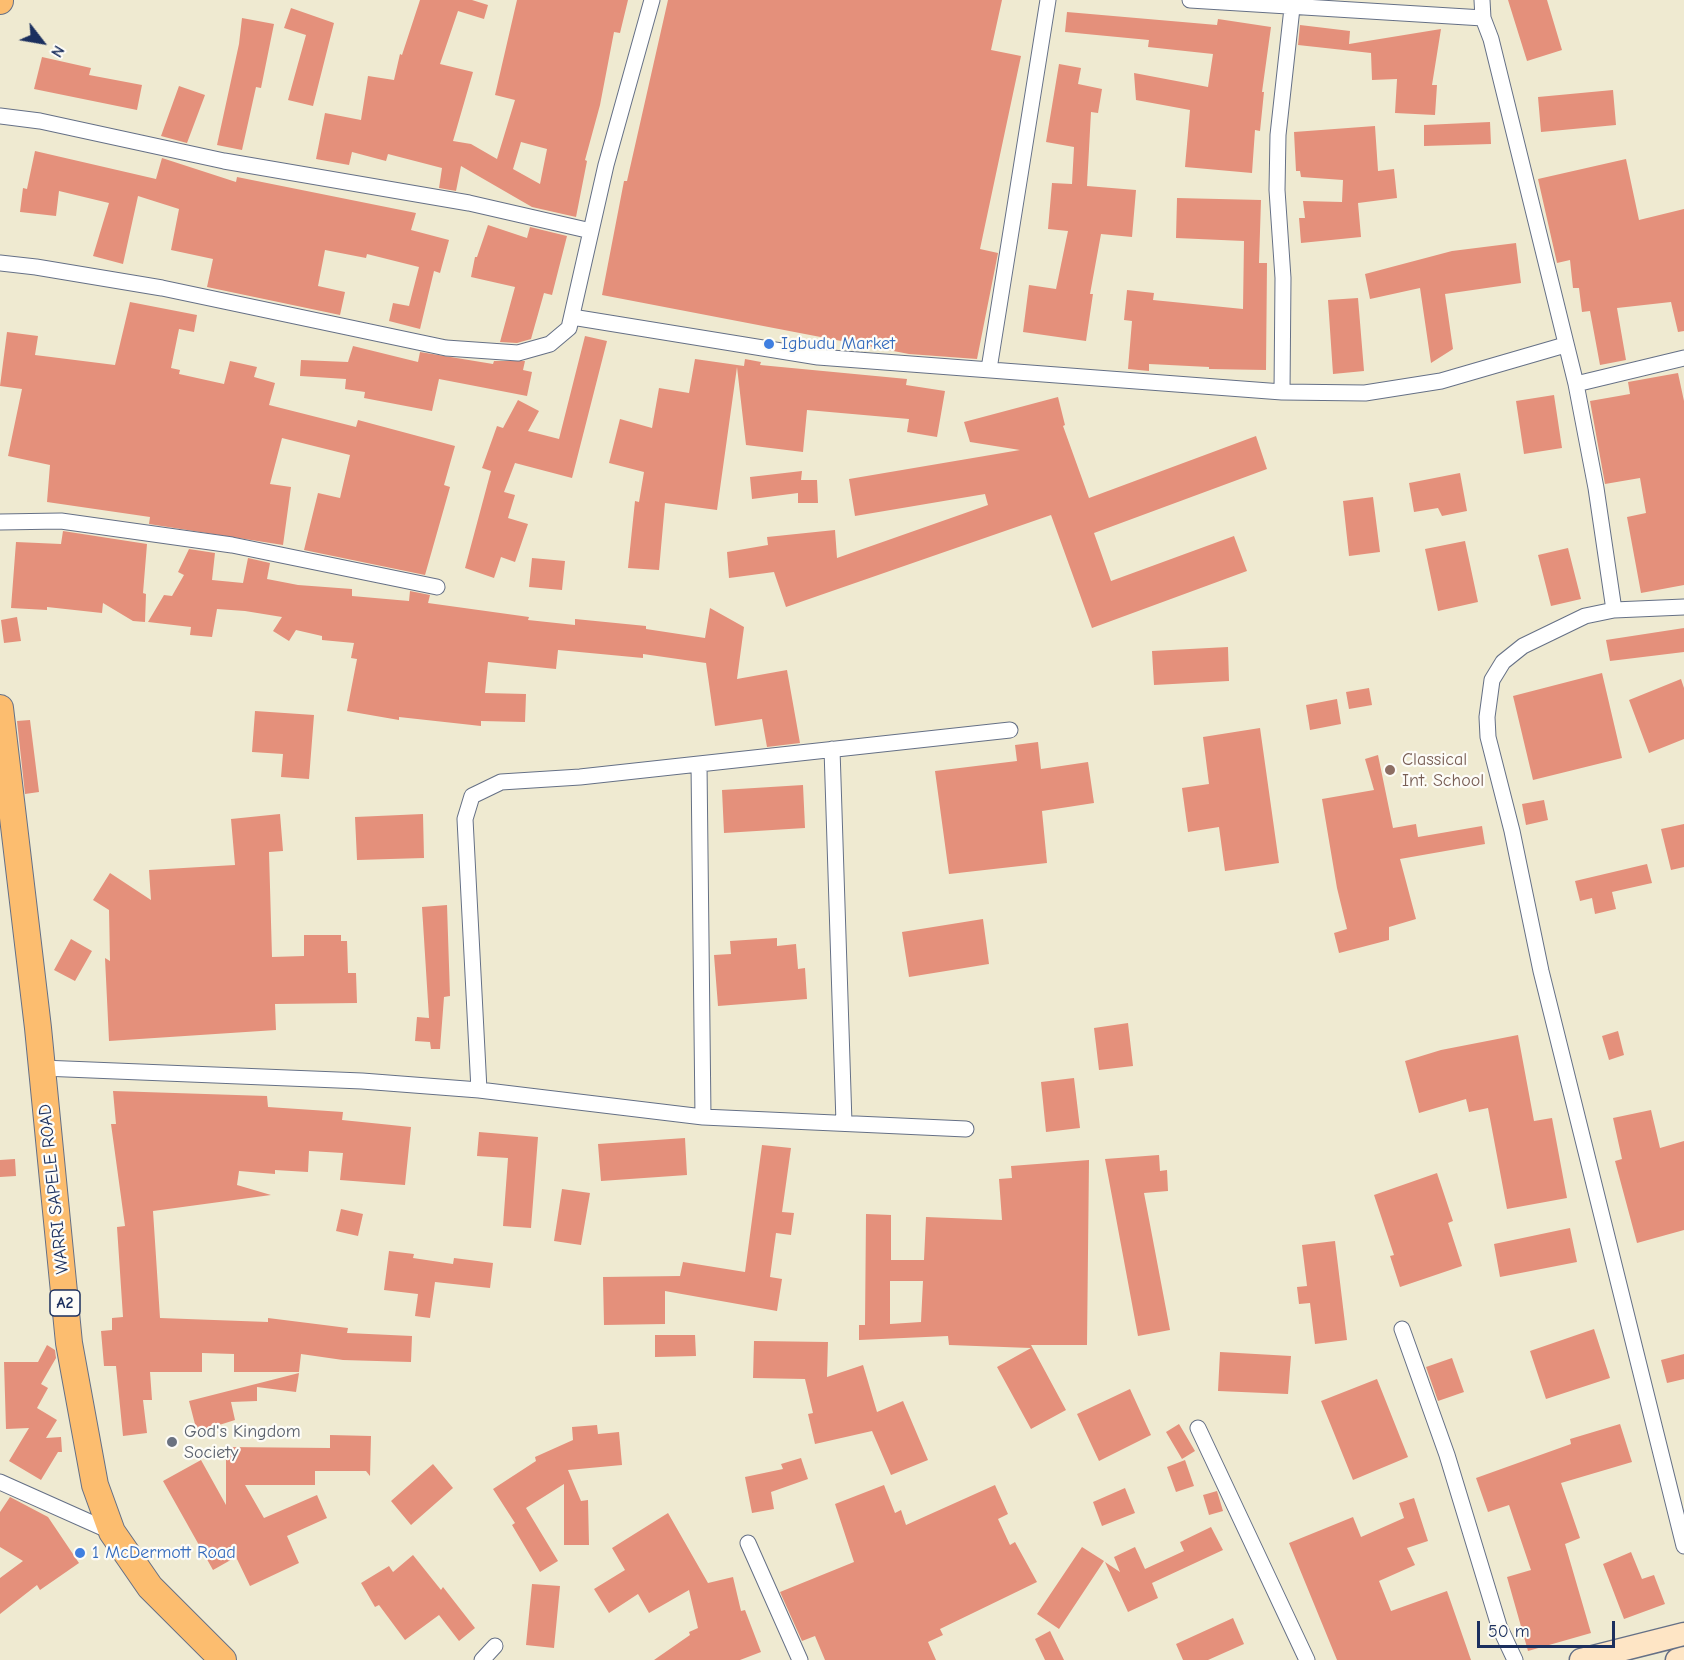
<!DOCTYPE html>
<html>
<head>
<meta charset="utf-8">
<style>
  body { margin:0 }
  #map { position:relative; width:1684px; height:1660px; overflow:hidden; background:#efead1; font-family:"Comic Neue",sans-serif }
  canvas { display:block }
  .north { position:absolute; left:12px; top:12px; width:60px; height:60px; -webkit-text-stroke:4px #fdfcf7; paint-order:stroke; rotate:121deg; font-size:16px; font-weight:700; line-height:24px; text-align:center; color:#1b2f5e }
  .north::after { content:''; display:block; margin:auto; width:21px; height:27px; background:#1b2f5e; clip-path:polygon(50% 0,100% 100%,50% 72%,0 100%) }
  .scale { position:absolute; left:1477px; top:1621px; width:138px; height:27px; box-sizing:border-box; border:3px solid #1b2f5e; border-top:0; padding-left:8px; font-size:18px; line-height:21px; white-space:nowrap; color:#1b2f5e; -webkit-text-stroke:4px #fdfcf7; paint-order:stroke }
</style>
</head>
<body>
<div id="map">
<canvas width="1684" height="1660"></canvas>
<div class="north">N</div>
<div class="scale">50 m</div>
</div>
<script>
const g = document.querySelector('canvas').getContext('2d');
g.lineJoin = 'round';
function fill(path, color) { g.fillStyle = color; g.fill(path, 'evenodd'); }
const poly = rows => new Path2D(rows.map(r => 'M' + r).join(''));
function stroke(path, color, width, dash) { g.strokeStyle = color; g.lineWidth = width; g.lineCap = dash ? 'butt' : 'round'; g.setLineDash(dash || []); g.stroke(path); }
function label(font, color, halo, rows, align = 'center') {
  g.font = font + ' "Comic Neue",sans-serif'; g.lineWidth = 4.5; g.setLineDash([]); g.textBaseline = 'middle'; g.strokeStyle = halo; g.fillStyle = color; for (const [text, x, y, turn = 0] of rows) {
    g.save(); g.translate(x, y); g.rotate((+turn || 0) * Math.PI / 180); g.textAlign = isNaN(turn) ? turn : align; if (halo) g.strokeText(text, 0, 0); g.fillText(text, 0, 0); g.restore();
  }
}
fill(poly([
  [420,0,472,0,488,5,484,19,458,11,440,64,473,72,453,141,471,144,497,159,515,100,495,95,517,0,628,0,620,33,614,32,600,105,585,160,587,161,576,217,532,207,461,166,456,191,439,188,442,168,388,154,386,161,352,152,349,165,316,159,325,113,361,120,368,76,394,80,400,54,402,55],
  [521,142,547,149,540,184,513,169],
  [668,0,1002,0,991,50,1021,56,980,249,998,253,977,359,909,354,602,295,624,181,627,181],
  [1508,0,1547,0,1562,50,1527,61],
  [291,8,334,23,313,106,288,100,306,35,284,28],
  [1067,12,1217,25,1218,19,1271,27,1262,92,1264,92,1260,131,1255,130,1252,173,1185,167,1190,110,1136,100,1134,73,1208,87,1213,54,1148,47,1149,40,1065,32],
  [242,18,274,24,261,88,256,87,242,150,217,145,239,44],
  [1300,25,1350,31,1349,44,1441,29,1432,85,1437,85,1435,115,1395,113,1397,79,1372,80,1371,53,1298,45],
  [42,57,91,68,89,75,142,85,137,110,34,89],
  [1059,64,1081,68,1078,84,1102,89,1098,113,1091,112,1087,186,1136,190,1132,237,1101,234,1090,294,1093,294,1086,341,1023,332,1029,285,1056,289,1068,231,1048,229,1052,183,1072,184,1074,147,1046,142],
  [179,86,205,95,187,143,161,136],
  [1613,90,1616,125,1541,132,1538,97],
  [1490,122,1491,144,1424,146,1424,125],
  [1375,126,1378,171,1394,169,1397,198,1358,203,1361,237,1301,243,1299,218,1305,218,1303,201,1342,202,1343,180,1301,177,1300,171,1296,171,1294,132],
  [35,151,156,179,162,158,236,182,237,177,416,213,411,230,449,240,440,273,434,271,420,329,389,321,393,303,409,306,419,267,367,254,366,258,325,250,318,286,345,292,340,315,207,287,213,259,171,250,179,209,138,196,123,264,93,256,109,203,59,191,56,216,20,212,23,188,27,189],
  [1626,159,1639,220,1684,209,1684,331,1678,332,1671,302,1617,308,1626,360,1600,365,1590,311,1582,312,1579,288,1573,288,1570,260,1557,263,1538,179],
  [1177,198,1261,200,1259,263,1267,263,1266,370,1209,369,1209,367,1149,364,1149,371,1128,369,1132,321,1124,320,1127,290,1154,293,1153,300,1243,309,1244,241,1176,238],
  [488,225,527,238,530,227,567,236,552,295,544,293,531,339,517,343,500,342,515,287,471,277,475,257,477,257],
  [1516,243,1521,283,1445,294,1453,349,1431,363,1420,288,1370,299,1365,274,1452,251],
  [1358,298,1364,371,1333,374,1328,300],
  [130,302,197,315,194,332,179,329,171,368,180,370,179,374,224,384,230,361,257,367,254,377,275,383,269,405,356,427,358,420,455,446,444,485,450,487,425,575,304,550,318,493,340,498,350,455,282,438,270,484,291,487,283,545,149,524,150,517,47,502,50,465,8,456,22,389,0,386,7,332,38,336,35,355,115,365],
  [585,336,607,341,572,478,515,463,504,492,515,495,508,518,528,524,515,562,501,557,494,578,465,568,491,471,482,468,497,426,503,428,518,400,539,411,528,431,559,439],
  [353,346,418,362,420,352,493,364,494,361,525,361,523,370,532,372,527,396,439,379,432,411,364,398,365,392,345,389,346,379,300,376,301,360,348,362],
  [695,359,744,366,745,359,761,362,760,365,907,379,906,385,945,391,937,437,907,432,909,419,807,410,803,452,746,445,737,367,717,510,665,503,659,570,628,568,635,501,639,502,644,472,609,463,620,419,652,428,659,388,689,393],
  [1678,373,1684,401,1684,585,1641,593,1627,517,1646,513,1640,478,1605,484,1590,401,1630,394,1628,382],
  [1554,395,1562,448,1524,454,1516,401],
  [1058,397,1065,425,1063,426,1089,498,1256,436,1267,469,1094,533,1111,581,1234,536,1247,571,1092,628,1051,515,786,607,774,572,729,578,727,552,768,545,767,537,835,530,837,558,988,505,985,494,855,516,849,479,1020,450,970,442,964,422],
  [802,471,801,480,817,480,818,503,798,503,798,493,752,499,750,477],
  [1460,473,1467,511,1442,516,1438,508,1414,512,1409,483],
  [1373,497,1380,552,1349,556,1343,501],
  [63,531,147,544,143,593,146,594,145,622,133,621,103,603,102,613,47,607,47,610,11,608,16,542,61,544],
  [1465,541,1478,602,1438,611,1425,549],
  [1568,548,1581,599,1551,606,1538,555],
  [189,549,215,553,212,580,243,583,248,558,270,563,267,579,298,585,352,589,352,596,409,601,410,591,430,595,428,603,529,617,528,620,575,625,575,619,646,626,646,629,705,638,710,608,744,627,737,679,787,670,800,743,767,747,762,719,715,726,706,663,643,654,643,658,558,650,556,669,488,662,485,693,526,694,525,722,481,721,481,726,399,717,399,720,347,711,357,659,351,658,354,643,322,640,322,636,296,630,289,641,273,631,282,617,245,611,217,609,212,637,190,635,191,627,148,622,164,595,172,596,184,575,178,572],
  [532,558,565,561,562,590,529,587],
  [17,617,21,641,4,643,1,620],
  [1684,628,1684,652,1610,661,1606,640],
  [1228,647,1229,681,1154,685,1152,651],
  [1602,673,1622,758,1533,780,1513,696],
  [1681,679,1684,688,1684,739,1649,753,1629,700],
  [1369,688,1372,705,1349,709,1346,692],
  [1337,699,1341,724,1310,730,1306,705],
  [255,711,314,715,309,779,281,777,283,754,252,752],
  [30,720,39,792,25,794,17,721],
  [1260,728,1279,863,1225,871,1219,827,1188,832,1182,788,1209,784,1203,737],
  [1038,742,1041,769,1088,762,1094,803,1042,811,1047,863,949,874,935,771,1017,761,1015,745],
  [1378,755,1393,828,1416,824,1418,837,1482,826,1485,844,1400,859,1416,919,1389,927,1389,940,1339,953,1334,933,1347,929,1337,888,1322,799,1374,790,1365,759],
  [803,785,805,828,724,833,722,790],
  [1544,800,1548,820,1526,825,1522,804],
  [280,814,283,851,269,852,272,957,304,956,304,935,341,935,341,941,347,941,348,973,356,973,357,1003,275,1004,276,1030,109,1041,105,958,110,961,109,910,93,900,110,873,151,900,149,870,235,865,231,819],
  [423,814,424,858,357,860,355,817],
  [1684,824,1684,867,1671,870,1661,829],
  [1647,864,1652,883,1612,892,1616,909,1595,914,1592,898,1580,901,1575,881],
  [447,905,450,996,444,997,440,1049,431,1049,430,1042,415,1041,417,1017,429,1018,422,907],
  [983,919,989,964,909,977,902,932],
  [777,938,777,946,796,944,798,969,805,968,807,999,718,1006,714,955,731,954,730,941],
  [71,939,92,951,75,981,54,970],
  [1128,1023,1133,1066,1099,1070,1094,1028],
  [1618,1031,1624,1055,1609,1060,1602,1036],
  [1518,1035,1534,1121,1552,1118,1567,1198,1507,1209,1488,1108,1469,1112,1466,1099,1419,1113,1405,1061,1441,1050],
  [1074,1078,1080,1128,1046,1132,1041,1082],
  [113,1091,267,1096,268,1107,343,1112,342,1120,411,1127,405,1185,340,1180,343,1153,309,1151,308,1172,275,1170,275,1174,239,1171,237,1185,271,1195,153,1211,160,1318,268,1322,268,1318,348,1328,347,1333,412,1336,411,1362,343,1360,301,1354,299,1372,234,1372,234,1354,202,1353,202,1372,150,1372,152,1400,143,1400,147,1433,123,1436,116,1366,104,1366,101,1331,112,1330,112,1318,123,1317,117,1227,125,1226,111,1124,116,1124],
  [1651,1110,1660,1148,1684,1141,1684,1230,1637,1243,1615,1161,1622,1159,1613,1118],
  [479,1132,538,1137,531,1228,503,1226,508,1158,477,1156],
  [685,1138,687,1175,601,1181,598,1144],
  [762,1145,791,1148,782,1212,794,1213,791,1235,776,1233,770,1277,782,1279,777,1311,665,1291,665,1324,604,1325,603,1277,680,1276,683,1262,745,1272],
  [1159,1155,1160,1171,1167,1170,1168,1191,1144,1193,1170,1330,1138,1336,1105,1159],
  [15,1159,16,1176,0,1177,0,1160],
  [1089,1160,1087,1345,1031,1345,1066,1410,1031,1429,997,1367,1031,1348,949,1345,948,1336,859,1340,859,1325,865,1325,866,1214,891,1215,891,1260,924,1260,926,1217,1002,1220,999,1179,1012,1178,1011,1166],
  [890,1281,923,1281,921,1322,890,1324],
  [1437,1173,1453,1221,1448,1223,1462,1266,1400,1287,1390,1256,1394,1255,1374,1195],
  [562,1189,590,1193,581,1245,554,1241],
  [341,1209,363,1214,358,1236,336,1231],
  [1570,1228,1577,1262,1500,1277,1494,1244],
  [1335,1241,1347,1340,1315,1344,1310,1303,1299,1304,1297,1287,1307,1286,1302,1245],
  [389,1251,414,1254,413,1258,453,1264,454,1258,493,1263,490,1288,435,1282,430,1318,415,1316,418,1294,384,1290],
  [1594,1329,1610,1378,1546,1399,1530,1351],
  [655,1335,695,1335,696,1356,655,1357],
  [754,1341,828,1342,827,1377,863,1365,877,1412,903,1401,928,1460,891,1475,872,1431,815,1444,808,1414,813,1413,805,1379,753,1378],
  [47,1345,55,1350,56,1358,41,1384,48,1388,37,1408,57,1420,46,1438,61,1437,62,1452,58,1452,41,1480,9,1461,29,1428,6,1429,4,1362,38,1362],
  [1220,1352,1291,1356,1288,1394,1218,1391],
  [1684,1354,1684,1379,1667,1383,1661,1360],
  [1452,1358,1464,1392,1438,1401,1426,1367],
  [299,1373,296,1392,257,1387,257,1401,231,1402,235,1420,197,1432,189,1401],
  [1377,1379,1408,1457,1353,1480,1321,1401],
  [1130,1389,1151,1435,1099,1461,1077,1414],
  [1179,1424,1195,1451,1182,1459,1166,1432],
  [1620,1424,1632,1462,1561,1483,1580,1538,1565,1544,1591,1633,1528,1651,1507,1577,1531,1570,1509,1505,1488,1512,1476,1478,1571,1444,1570,1439],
  [597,1425,598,1434,619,1432,622,1465,568,1470,581,1501,588,1500,589,1545,564,1545,564,1484,526,1508,558,1561,540,1572,512,1525,515,1523,493,1489,536,1461,535,1457,573,1440,572,1427],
  [330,1435,371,1436,370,1476,366,1471,315,1471,315,1485,245,1485,264,1518,317,1495,327,1518,287,1536,299,1563,250,1586,236,1557,213,1570,163,1481,201,1460,226,1505,226,1447,330,1448],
  [801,1458,808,1479,771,1492,774,1509,752,1513,745,1477,783,1469,781,1464],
  [1185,1460,1194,1486,1176,1492,1167,1467],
  [433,1464,453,1488,411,1525,391,1501],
  [884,1485,895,1513,901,1510,906,1525,995,1485,1008,1514,998,1519,1010,1545,1015,1542,1037,1582,940,1629,943,1635,928,1642,936,1660,825,1660,815,1636,802,1641,780,1592,854,1562,835,1504],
  [1125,1488,1135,1513,1102,1526,1093,1502],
  [1217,1491,1223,1511,1209,1515,1203,1495],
  [10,1497,48,1517,79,1563,40,1590,37,1585,0,1614,0,1578,23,1561,0,1547,0,1512],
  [1414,1498,1428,1541,1407,1548,1415,1565,1379,1581,1391,1611,1447,1591,1471,1660,1337,1660,1289,1543,1353,1517,1361,1537,1404,1518,1399,1503],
  [668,1513,708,1583,733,1577,741,1611,745,1610,761,1652,740,1660,654,1660,690,1635,689,1632,698,1628,689,1590,649,1613,638,1594,609,1613,594,1589,625,1570,612,1548],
  [1211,1527,1223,1550,1152,1583,1158,1598,1128,1612,1105,1562,1120,1572,1114,1557,1135,1547,1145,1569,1184,1551,1180,1542],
  [1082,1547,1104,1561,1059,1629,1037,1614],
  [1631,1552,1642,1579,1654,1575,1665,1604,1624,1619,1603,1564],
  [413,1555,441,1590,443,1587,475,1628,459,1641,439,1615,405,1640,379,1605,375,1607,361,1583,389,1566,393,1572],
  [532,1584,560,1586,554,1648,526,1645],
  [1233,1618,1244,1644,1208,1660,1183,1660,1176,1644],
  [1050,1631,1064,1660,1045,1660,1035,1639]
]), '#e4907b');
const minor = poly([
  [1190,0,1483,18],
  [1482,0,1483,18,1491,39,1576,384,1596,488,1614,610],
  [0,116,40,121,224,161,469,203,591,231],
  [0,263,36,267,162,288,446,348,518,353,550,344,569,328,606,165,652,0],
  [572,317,818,357,1282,392,1365,393,1441,381,1565,345],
  [989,369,1048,0],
  [1576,384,1684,358],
  [1282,392,1283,278,1277,190,1278,135,1292,8],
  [0,522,61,521,232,545,437,587],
  [1684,607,1614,610,1585,616,1523,646,1503,662,1492,680,1487,717,1488,737,1512,831,1541,971,1684,1546],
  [832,749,844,1123],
  [699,764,703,1117],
  [42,1068,362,1081,479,1090,703,1117,966,1129],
  [479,1090,465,819,472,796,501,782,580,777,1010,730],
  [1402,1329,1447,1455,1499,1626,1515,1660],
  [1198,1428,1307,1660],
  [0,1482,112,1532],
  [748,1543,800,1660],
  [482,1660,495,1646]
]);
const secondary = poly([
  [1581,1660,1684,1634],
  [1677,1660,1684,1658]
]);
const trunk = poly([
  [0,1,0,0],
  [0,708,38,1028,69,1343,95,1485,112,1532,150,1587,223,1660]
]);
stroke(minor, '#657086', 17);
stroke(secondary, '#657086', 25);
stroke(trunk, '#657086', 28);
stroke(minor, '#fff', 15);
stroke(secondary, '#fee5c5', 22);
stroke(trunk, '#fcbd6f', 26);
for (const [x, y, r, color] of [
  [769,344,6,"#3f7fe0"],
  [1390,770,6,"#8d6e63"],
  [172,1442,6,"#6b7280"],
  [80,1553,6,"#3f7fe0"]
]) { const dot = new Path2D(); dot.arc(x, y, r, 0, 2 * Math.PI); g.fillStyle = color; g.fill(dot); stroke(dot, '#fdfcf7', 2); }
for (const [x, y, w] of [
  [65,1303,30]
]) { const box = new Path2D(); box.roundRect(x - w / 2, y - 13, w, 26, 4.5); g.fillStyle = '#fdfcf7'; g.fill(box); stroke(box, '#1b2f5e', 1.5); }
label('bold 16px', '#1b2f5e', null, [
  ["A2",65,1303]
]);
label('18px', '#366cbe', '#fdfcf7', [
  ["Igbudu Market",781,344],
  ["1 McDermott Road",92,1553]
], 'left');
label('18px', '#785e54', '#fdfcf7', [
  ["Classical",1402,760],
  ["Int. School",1402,781]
], 'left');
label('18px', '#1b2f5e', '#fdfcf7', [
  ["WARRI SAPELE ROAD",54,1189,-96]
]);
label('18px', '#5b616d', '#fdfcf7', [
  ["God's Kingdom",184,1432],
  ["Society",184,1453]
], 'left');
</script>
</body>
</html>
